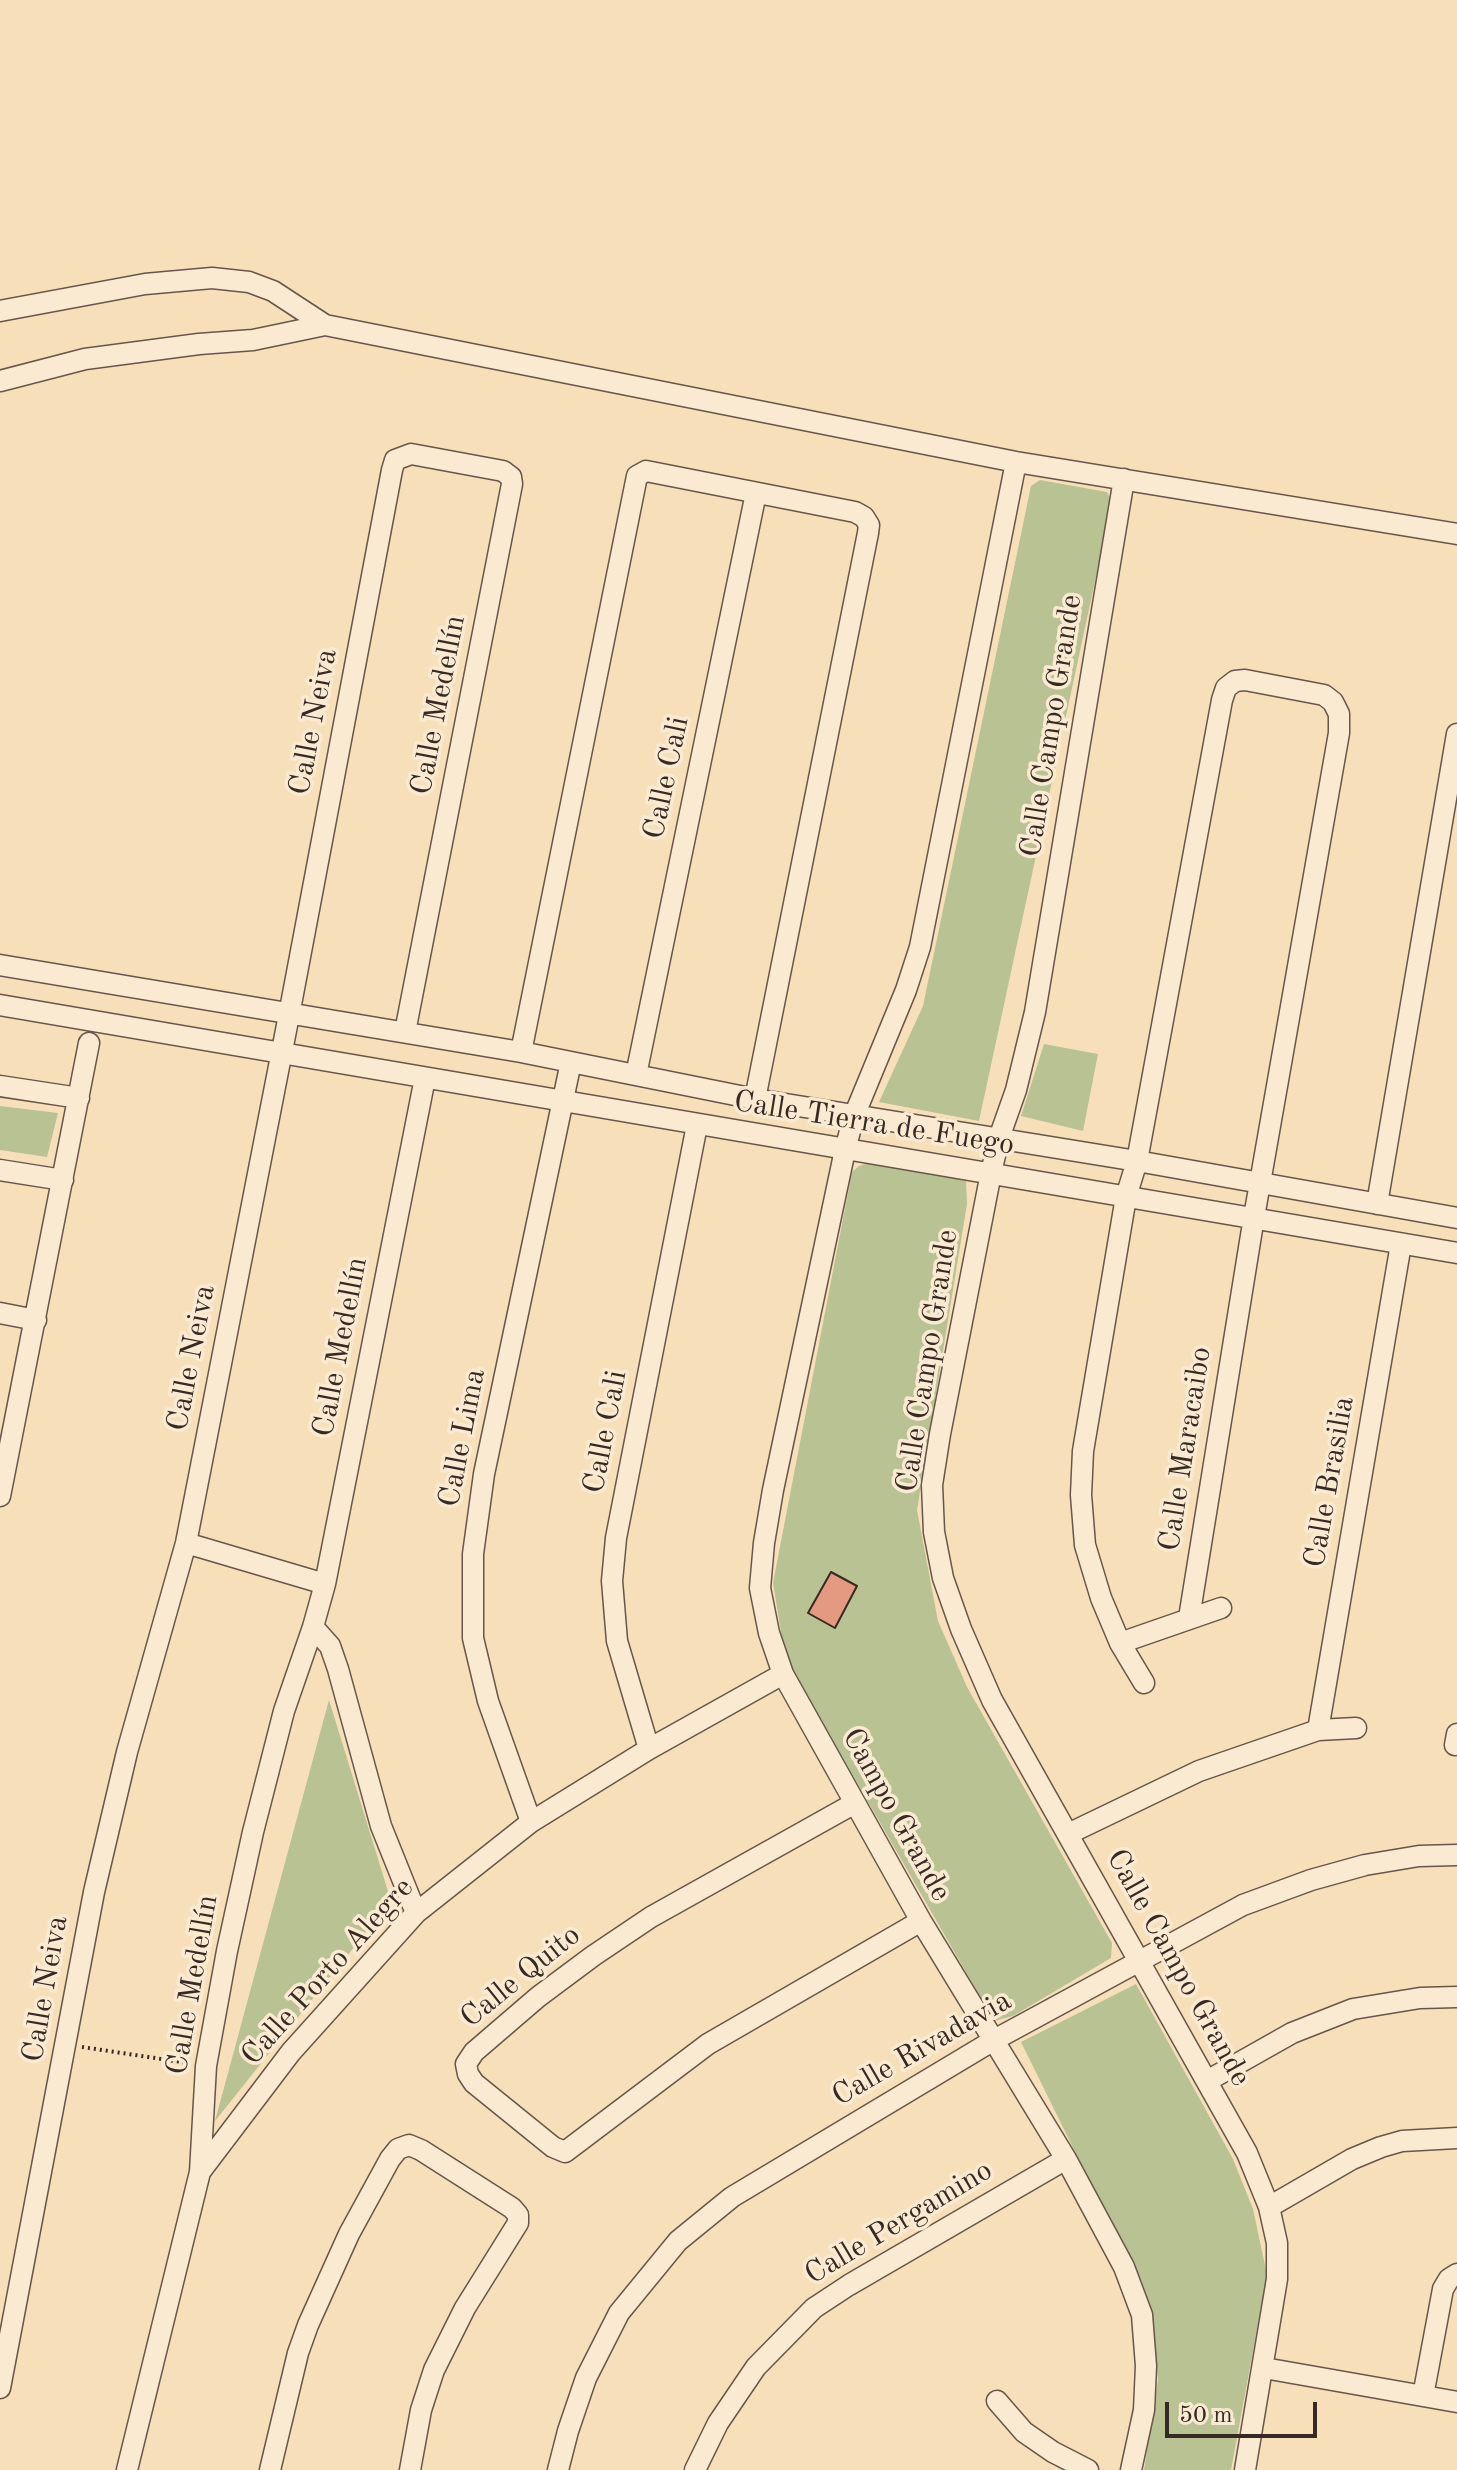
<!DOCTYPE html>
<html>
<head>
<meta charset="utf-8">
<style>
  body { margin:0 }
  #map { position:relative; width:1457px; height:2470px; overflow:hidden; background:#f7dfba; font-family:"Old Standard TT",serif }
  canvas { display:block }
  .scale { position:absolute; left:1165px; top:2402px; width:152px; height:36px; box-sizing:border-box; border:4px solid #372923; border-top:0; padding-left:10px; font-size:24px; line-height:28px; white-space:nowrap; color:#372923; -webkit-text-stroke:6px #faead2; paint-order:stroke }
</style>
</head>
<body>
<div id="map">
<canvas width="1457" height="2470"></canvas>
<div class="scale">50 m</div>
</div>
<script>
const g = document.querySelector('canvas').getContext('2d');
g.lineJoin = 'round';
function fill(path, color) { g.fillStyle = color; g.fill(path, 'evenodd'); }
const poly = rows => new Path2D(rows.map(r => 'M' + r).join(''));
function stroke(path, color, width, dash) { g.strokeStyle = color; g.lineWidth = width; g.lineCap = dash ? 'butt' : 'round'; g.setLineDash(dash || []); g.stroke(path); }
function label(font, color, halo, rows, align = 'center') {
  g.font = font + ' "Old Standard TT",serif'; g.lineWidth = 7; g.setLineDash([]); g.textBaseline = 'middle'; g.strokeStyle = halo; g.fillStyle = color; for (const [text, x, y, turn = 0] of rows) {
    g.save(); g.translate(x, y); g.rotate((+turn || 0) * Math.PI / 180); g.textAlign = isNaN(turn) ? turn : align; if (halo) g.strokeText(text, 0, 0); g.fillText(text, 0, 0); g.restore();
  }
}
fill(poly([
  [1040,480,1107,492,1112,502,979,1121,879,1102,923,1006,1031,486],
  [1044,1044,1098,1054,1083,1131,1021,1116],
  [0,1106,58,1113,47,1157,0,1150],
  [875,1161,966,1181,967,1204,917,1510,938,1621,967,1687,1112,1943,1111,1958,1013,2016,994,2021,794,1673,782,1638,773,1583,852,1172,859,1166],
  [329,1700,391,1901,215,2121],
  [1136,1984,1233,2159,1253,2209,1267,2275,1231,2470,1144,2470,1158,2379,1147,2298,1021,2042]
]), '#b9c292');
const building = poly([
  [831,1572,857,1586,835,1628,808,1613,831,1572]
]);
fill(building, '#e39a80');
stroke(building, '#372923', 2);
const minor = poly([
  [0,311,145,284,212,278,249,282,273,291,325,325,1016,462,1457,534],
  [0,381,85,359,199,344,253,340,325,325],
  [1016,462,920,947,906,990,854,1116,845,1150,773,1490,764,1543,760,1588,769,1633,783,1674,921,1921,1066,2159,1124,2267,1142,2315,1146,2366,1144,2410,1131,2470],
  [1124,479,1035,1012,1016,1090,999,1138,991,1173,940,1434,932,1485,934,1532,943,1578,961,1629,992,1700,1247,2153,1269,2207,1277,2243,1277,2279,1245,2470],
  [0,965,521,1052,755,1099,1137,1161,1457,1218],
  [0,1005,1457,1253],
  [521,1052,637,476,646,471,855,512,864,517,869,525,868,533,755,1099],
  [636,1075,756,493],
  [0,1086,79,1098],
  [0,1170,63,1180],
  [1377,1204,1457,734],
  [0,1313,36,1320],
  [0,1496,89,1043],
  [186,1543,325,1584],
  [313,1627,330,1646,338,1669,381,1826,416,1913],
  [1120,1643,1221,1608],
  [1144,1683,1120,1643,1101,1598,1085,1545,1081,1495,1083,1451,1126,1197,1137,1161,1222,700,1226,688,1235,681,1245,680,1324,695,1333,702,1339,714,1339,733,1254,1217,1189,1618],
  [1318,1730,1401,1244],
  [1455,1745,1457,1734],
  [649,1749,617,1641,612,1581,616,1538,697,1125],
  [855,1803,651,1917,593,1956,538,1997,474,2052,466,2064,468,2074,474,2083,553,2147,565,2152,708,2044,921,1921],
  [531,1822,488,1701,473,1638,473,1554,484,1474,571,1062],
  [1068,1834,1199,1771,1318,1730,1356,1728],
  [1207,2081,1292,2033,1353,2009,1420,1998,1457,1997],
  [200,2172,206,2066,227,1951,253,1832,284,1711,313,1627,325,1584,425,1078],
  [1269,2207,1352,2159,1381,2147,1402,2141,1457,2138],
  [1264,2368,1457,2402],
  [0,2388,94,1892,127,1752,186,1543,289,1015,392,470,395,460,411,454,503,471,511,477,512,484,405,1032],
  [1423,2396,1443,2289,1449,2279,1457,2274],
  [997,2401,1024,2432,1053,2452,1088,2470],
  [127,2470,200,2172,291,2052,416,1913,531,1822,649,1749,783,1674],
  [270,2470,298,2353,308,2325,349,2234,390,2159,398,2149,409,2145,421,2150,512,2208,518,2215,518,2223,465,2308,434,2370,421,2410,410,2470],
  [558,2470,568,2431,586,2378,619,2313,678,2241,732,2197,994,2040,1243,1905,1311,1880,1365,1865,1419,1856,1457,1855],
  [695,2470,718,2423,756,2367,814,2308,849,2285,1066,2159]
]);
stroke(minor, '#675649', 23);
stroke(poly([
  [82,2047,188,2063]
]), '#372923', 4, [2, 4]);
stroke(minor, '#faead2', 20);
label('30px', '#372923', '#faead2', [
  ["Calle Medellín",439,705,-79],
  ["Calle Neiva",314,722,-79],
  ["Calle Campo Grande",1052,726,-81],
  ["Calle Cali",667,778,-78],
  ["Calle Tierra de Fuego",874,1124,9],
  ["Calle Medellín",341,1347,-79],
  ["Calle Neiva",192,1358,-79],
  ["Calle Campo Grande",928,1361,-81],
  ["Calle Cali",606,1432,-79],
  ["Calle Lima",463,1438,-79],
  ["Calle Maracaibo",1186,1449,-81],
  ["Calle Brasilia",1330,1482,-80],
  ["Campo Grande",896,1815,61],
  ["Calle Campo Grande",1178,1968,61],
  ["Calle Porto Alegre",328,1972,-48],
  ["Calle Quito",521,1977,-39],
  ["Calle Medellín",193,1985,-80],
  ["Calle Neiva",46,1989,-80],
  ["Calle Rivadavia",922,2049,-30],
  ["Calle Pergamino",899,2223,-31]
]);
</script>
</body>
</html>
